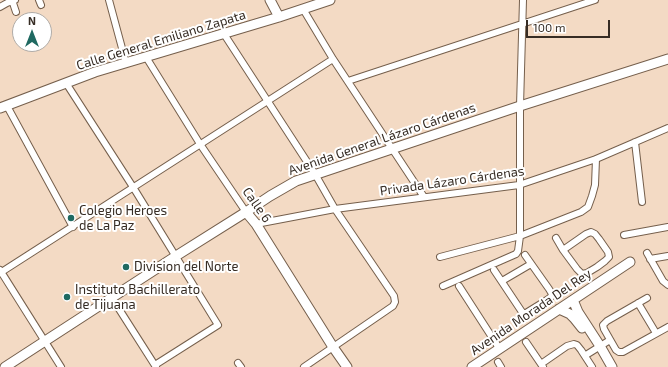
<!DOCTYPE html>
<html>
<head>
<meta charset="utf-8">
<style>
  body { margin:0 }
  #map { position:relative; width:668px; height:367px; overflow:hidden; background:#f3dac4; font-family:"Exo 2",sans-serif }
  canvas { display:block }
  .north { position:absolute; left:12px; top:12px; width:40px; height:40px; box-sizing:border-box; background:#fff; border:1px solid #afaba7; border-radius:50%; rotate:0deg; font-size:11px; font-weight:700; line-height:16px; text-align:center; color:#362c24 }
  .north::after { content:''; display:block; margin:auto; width:14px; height:18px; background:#1f6961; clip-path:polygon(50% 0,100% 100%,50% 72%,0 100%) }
  .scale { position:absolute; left:526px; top:20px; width:84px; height:18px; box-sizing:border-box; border:2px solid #362c24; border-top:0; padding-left:5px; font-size:12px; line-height:14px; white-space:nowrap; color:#362c24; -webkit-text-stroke:3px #fff; paint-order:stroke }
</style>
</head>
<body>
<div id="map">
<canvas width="668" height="367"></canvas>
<div class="north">N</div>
<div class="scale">100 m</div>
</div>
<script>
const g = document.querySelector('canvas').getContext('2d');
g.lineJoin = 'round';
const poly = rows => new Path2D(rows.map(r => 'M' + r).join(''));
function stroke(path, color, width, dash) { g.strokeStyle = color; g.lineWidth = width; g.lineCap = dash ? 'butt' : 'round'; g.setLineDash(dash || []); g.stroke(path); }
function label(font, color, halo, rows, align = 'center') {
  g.font = font + ' "Exo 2",sans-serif'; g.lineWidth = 4; g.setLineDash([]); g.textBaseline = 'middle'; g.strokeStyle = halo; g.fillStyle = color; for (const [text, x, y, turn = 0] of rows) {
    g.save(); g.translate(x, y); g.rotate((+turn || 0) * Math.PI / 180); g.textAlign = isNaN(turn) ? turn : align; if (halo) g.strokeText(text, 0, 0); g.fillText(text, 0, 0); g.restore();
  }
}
const street = poly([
  [12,0,16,12],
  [39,0,41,5],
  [109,0,126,63],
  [0,7,7,3,15,0],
  [303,9,333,59,424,197],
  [224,34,315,174,335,209,394,296,395,302,393,306,304,367],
  [146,57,200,144,246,212],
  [348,81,595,0],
  [66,83,133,187,218,325,155,365],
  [7,106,73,227],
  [635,142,642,202],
  [256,224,335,209,519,185,596,159,668,128],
  [624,235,668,227],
  [556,238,563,250,577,269,582,274,587,273,597,267,605,261,609,257,608,252,599,239,595,234,591,232,586,234,563,250],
  [647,253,663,281,668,285],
  [440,257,520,236,581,212,588,207,592,196,595,185,596,159],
  [650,259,668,256],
  [0,270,61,367],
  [494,270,522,312,523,313,526,313,547,300,551,297,552,294,549,289,525,255],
  [0,273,333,59],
  [502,281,531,264],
  [443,286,516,254,518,251,520,236,520,106,523,0],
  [459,286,499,348],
  [112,298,156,367],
  [647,298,607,321,603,325,604,329,616,350,619,352,623,352,668,327],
  [638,303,656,333],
  [526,342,543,367],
  [586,355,610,340],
  [498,362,501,367],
  [238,363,241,367],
  [541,364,567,346,574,344,577,345,581,350,592,367]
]);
const secondary = poly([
  [270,0,279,17],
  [0,108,95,72,279,17,330,0],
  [246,212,256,224,333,347,347,367],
  [573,300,578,312,600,346,612,367],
  [559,309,570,314,574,318,582,328],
  [5,367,176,256,246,212,270,196,296,181,520,106,668,59],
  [472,367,630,262]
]);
stroke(street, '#755f4c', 8);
stroke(secondary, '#755f4c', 11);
stroke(street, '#fff', 6);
stroke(secondary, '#fff', 9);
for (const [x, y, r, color] of [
  [71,218,4,"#1f6961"],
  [126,267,4,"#1f6961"],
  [67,297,4,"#1f6961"]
]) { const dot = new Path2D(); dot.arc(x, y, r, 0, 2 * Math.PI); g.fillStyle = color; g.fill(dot); stroke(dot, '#fff', 1.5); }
label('13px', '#362c24', '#fff', [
  ["Calle General Emiliano Zapata",161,40,-17],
  ["Avenida General Lázaro Cárdenas",382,139,-19],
  ["Privada Lázaro Cárdenas",452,181,-8],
  ["Calle 6",257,205,55],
  ["Avenida Morada Del Rey",531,312,-34]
]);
label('13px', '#362c24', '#fff', [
  ["Colegio Heroes",79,211],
  ["de La Paz",79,226],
  ["Division del Norte",134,267],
  ["Instituto Bachillerato",75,290],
  ["de Tijuana",75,305]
], 'left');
</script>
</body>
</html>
